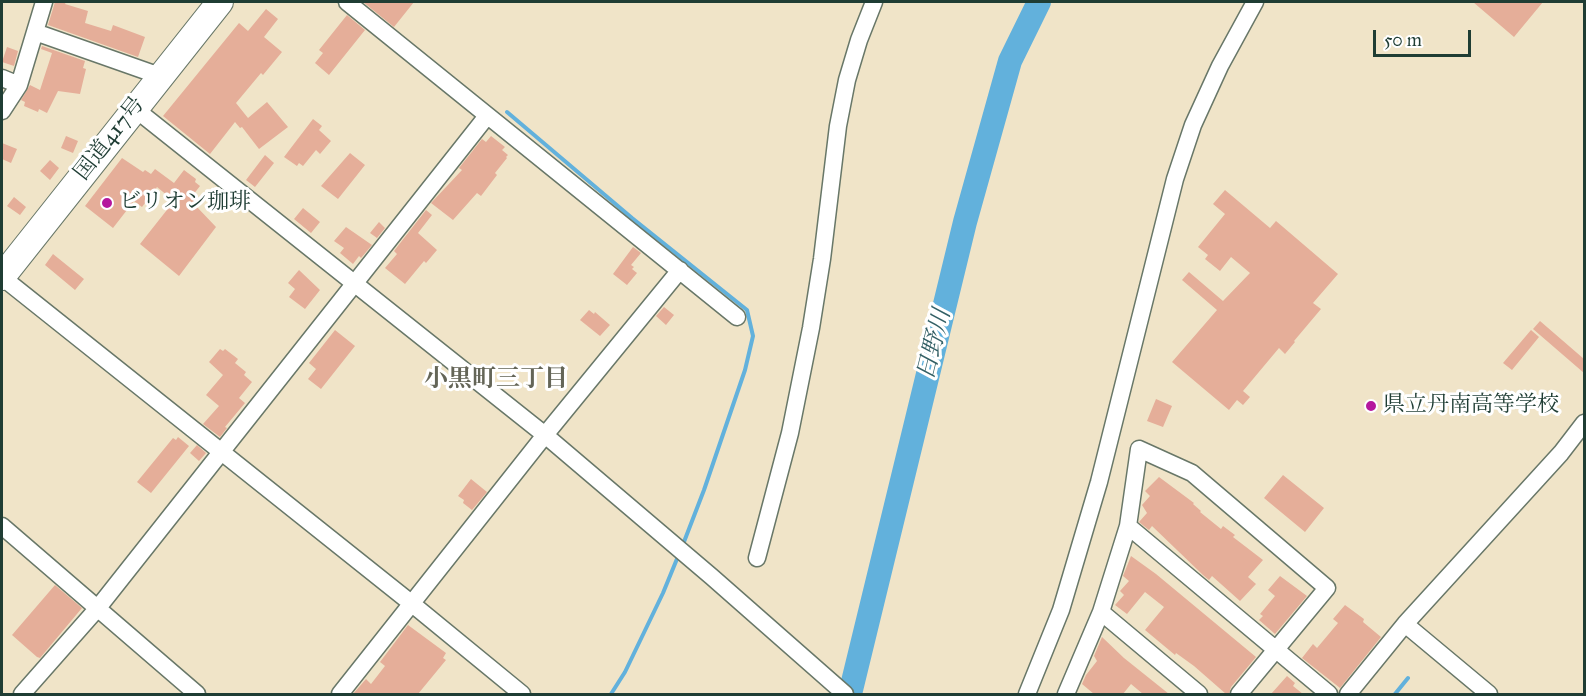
<!DOCTYPE html>
<html>
<head>
<meta charset="utf-8">
<style>
  body { margin:0 }
  #map { position:relative; width:1586px; height:696px; overflow:hidden; background:#f0e4c8; font-family:"IM FELL Great Primer",serif }
  canvas { display:block }
  .frame { position:absolute; inset:0; border:3px solid #1f3d34; pointer-events:none }
  .scale { position:absolute; left:1373px; top:30px; width:98px; height:27px; box-sizing:border-box; border:3px solid #1f3d34; border-top:0; padding-left:8px; font-size:18px; line-height:21px; white-space:nowrap; color:#1f3d34; -webkit-text-stroke:4px #fff; paint-order:stroke }
</style>
</head>
<body>
<div id="map">
<canvas width="1586" height="696"></canvas>
<div class="frame"></div>
<div class="scale">50 m</div>
</div>
<script>
const g = document.querySelector('canvas').getContext('2d');
g.lineJoin = 'round';
const poly = rows => new Path2D(rows.map(r => 'M' + r).join(''));
function stroke(path, color, width, dash) { g.strokeStyle = color; g.lineWidth = width; g.lineCap = dash ? 'butt' : 'round'; g.setLineDash(dash || []); g.stroke(path); }
function fill(path, color) { g.fillStyle = color; g.fill(path, 'evenodd'); }
function label(font, color, halo, rows, align = 'center') {
  g.font = font + ' "IM FELL Great Primer","Noto Serif JP",serif'; g.lineWidth = 6; g.setLineDash([]); g.textBaseline = 'middle'; g.strokeStyle = halo; g.fillStyle = color; for (const [text, x, y, turn = 0] of rows) {
    g.save(); g.translate(x, y); g.rotate((+turn || 0) * Math.PI / 180); g.textAlign = isNaN(turn) ? turn : align; if (halo) g.strokeText(text, 0, 0); g.fillText(text, 0, 0); g.restore();
  }
}
stroke(poly([
  [507,112,632,218,747,310,753,336,745,370,704,490,682,547],
  [611,694,625,672,663,593,679,554],
  [1395,694,1408,678]
]), '#62b1dc', 4);
stroke(poly([
  [850,694,965,222,1010,61,1039,2]
]), '#62b1dc', 24);
fill(poly([
  [55,2,66,2,65,4,88,11,85,23,111,31,113,25,145,37,138,57,48,25],
  [363,2,414,2,394,27],
  [1473,2,1543,2,1514,37],
  [266,9,278,19,264,37,282,52,263,75,261,73,236,103,248,118,267,102,288,127,259,149,242,127,240,128,235,122,210,154,163,116,239,23,248,31],
  [347,15,365,30,329,75,315,63,323,53,319,50],
  [42,46,85,61,83,68,86,69,80,94,58,91,47,113,39,109,38,112,24,106,25,102,21,100,30,85,40,90,52,53,41,49],
  [7,47,18,51,14,66,2,62],
  [313,119,322,126,319,130,331,141,320,154,316,150,303,166,299,163,297,166,284,157],
  [66,136,78,141,73,153,61,148],
  [491,136,505,147,502,150,508,155,506,157,507,158,495,173,497,175,481,196,477,193,453,220,431,203,462,170,459,168,482,139,486,142],
  [2,143,17,149,11,163,2,159],
  [350,153,365,165,338,199,321,186],
  [265,155,274,163,255,187,246,180],
  [122,158,143,172,145,170,151,174,155,169,174,183,184,170,196,179,195,182,200,186,193,195,201,201,196,206,216,227,179,276,140,244,174,201,157,187,142,207,134,201,113,228,85,206],
  [50,160,59,168,50,180,40,171],
  [1225,190,1270,228,1276,221,1338,274,1313,303,1321,309,1294,341,1295,342,1285,354,1279,348,1243,391,1250,397,1243,405,1237,400,1229,410,1172,362,1217,310,1182,280,1189,272,1223,301,1250,273,1231,257,1220,271,1205,259,1208,255,1198,247,1225,214,1213,204],
  [14,197,26,207,20,215,7,206],
  [303,208,320,222,311,233,294,219],
  [426,210,432,215,418,233,437,250,426,263,424,261,405,284,385,268,397,254,394,251],
  [379,222,385,228,377,238,370,233],
  [346,227,372,245,361,258,359,256,353,264,340,253,344,248,334,241],
  [633,247,641,253,631,265,634,267,632,269,637,273,627,285,613,274],
  [53,254,84,279,75,290,45,265],
  [299,270,320,290,305,309,289,297,295,289,288,283],
  [664,307,674,315,666,325,656,316],
  [589,310,594,314,595,312,610,325,600,336,580,320],
  [1540,321,1584,359,1584,373,1533,329],
  [335,330,355,346,321,389,308,379,316,369,309,363],
  [1531,330,1539,337,1512,370,1503,363],
  [220,349,223,351,225,349,238,359,235,363,246,372,244,375,252,382,239,398,245,403,225,427,227,428,220,437,203,424,219,406,206,395,223,375,209,362],
  [1156,399,1172,406,1163,427,1147,421],
  [178,437,189,446,151,493,137,482,173,438,176,440],
  [197,445,206,453,199,461,190,453],
  [1283,475,1324,508,1305,532,1264,498],
  [1159,477,1194,503,1193,504,1201,511,1200,512,1221,529,1223,526,1235,535,1233,537,1263,560,1248,577,1256,584,1240,601,1212,576,1209,580,1203,575,1152,526,1149,530,1139,522,1147,513,1142,505,1150,496,1145,491],
  [471,479,487,492,472,510,463,503,464,500,458,496],
  [1131,556,1156,574,1256,657,1231,687,1229,694,1226,694,1194,666,1176,653,1175,655,1145,630,1164,607,1145,592,1127,614,1115,605,1124,595,1120,591,1129,581,1123,576],
  [1280,576,1307,596,1275,634,1259,620,1263,616,1260,614,1275,596,1268,590],
  [55,585,82,608,40,658,37,657,12,635],
  [1345,605,1364,619,1363,622,1381,637,1340,688,1302,658,1313,644,1317,648,1338,623,1333,619],
  [408,625,446,653,443,658,446,660,418,694,353,694,366,679,371,684,385,666,380,662],
  [1102,637,1124,658,1169,694,1143,694,1131,684,1123,694,1094,694,1082,684,1086,675,1097,661,1094,656],
  [1287,676,1295,683,1293,686,1303,694,1271,694]
]), '#e5ae99');
const minor = poly([
  [347,2,737,317],
  [35,32,160,76],
  [2,78,19,85],
  [134,108,545,435,712,577,845,694],
  [2,111,19,85,44,2],
  [2,277,411,603,522,694],
  [2,526,197,694],
  [1128,526,1329,694],
  [757,558,790,433,811,328,822,259,838,126,847,80,859,40,874,2],
  [1101,612,1199,694],
  [1405,624,1489,694],
  [22,694,97,609,487,116],
  [340,694,545,435,680,270],
  [1027,694,1061,610,1099,482,1175,179,1193,125,1220,66,1255,2],
  [1066,694,1101,612,1128,526,1139,449,1192,473,1327,588,1239,694],
  [1348,694,1405,624,1561,453,1584,423]
]);
const highway = poly([
  [2,277,220,2]
]);
stroke(minor, '#687768', 19);
stroke(highway, '#687768', 28);
stroke(minor, '#fff', 16);
stroke(highway, '#fff', 26);
for (const [x, y, r, color] of [
  [107,203,6,"#b5179e"],
  [1371,406,6,"#b5179e"]
]) { const dot = new Path2D(); dot.arc(x, y, r, 0, 2 * Math.PI); g.fillStyle = color; g.fill(dot); stroke(dot, '#fff', 2); }
label('22px', '#1f3d34', '#fff', [
  ["国道417号",110,139,-52]
]);
label('22px', '#1f3d34', '#fff', [
  ["ビリオン珈琲",119,203],
  ["県立丹南高等学校",1383,406]
], 'left');
label('italic 24px', '#336066', '#fff', [
  ["日野川",935,345,-76]
]);
label('bold 24px', '#646557', '#fff', [
  ["小黒町三丁目",496,380]
]);
</script>
</body>
</html>
